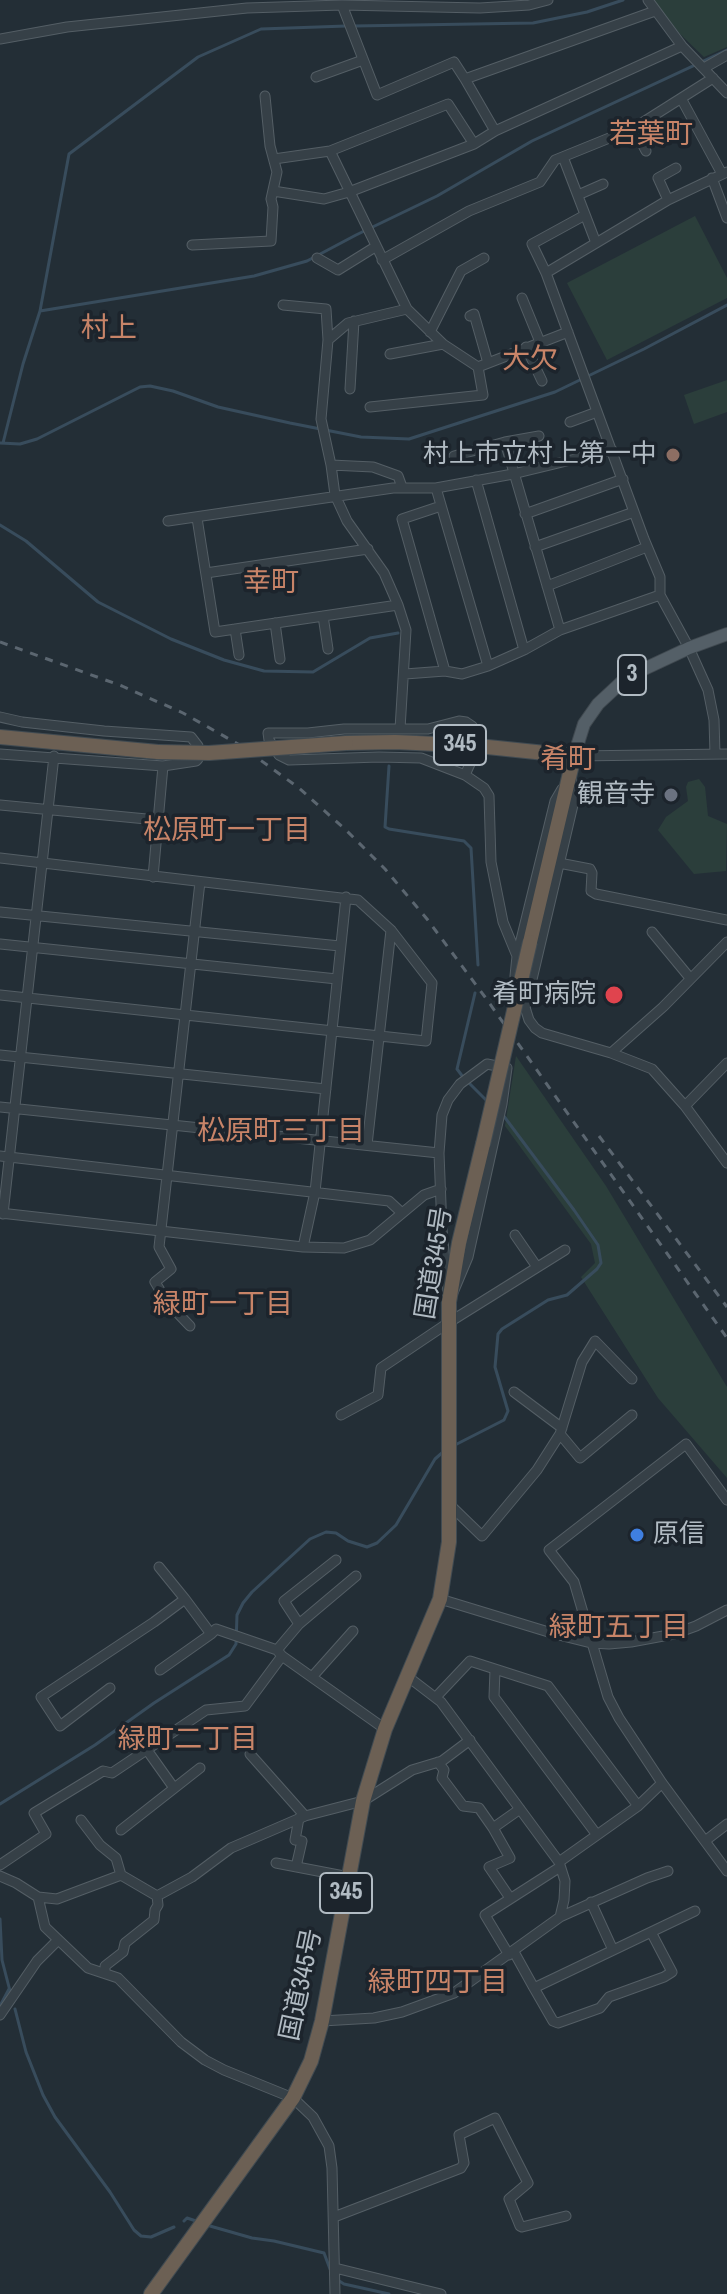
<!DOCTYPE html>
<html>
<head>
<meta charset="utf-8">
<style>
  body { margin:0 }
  canvas { display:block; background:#232e36 }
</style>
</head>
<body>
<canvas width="727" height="2294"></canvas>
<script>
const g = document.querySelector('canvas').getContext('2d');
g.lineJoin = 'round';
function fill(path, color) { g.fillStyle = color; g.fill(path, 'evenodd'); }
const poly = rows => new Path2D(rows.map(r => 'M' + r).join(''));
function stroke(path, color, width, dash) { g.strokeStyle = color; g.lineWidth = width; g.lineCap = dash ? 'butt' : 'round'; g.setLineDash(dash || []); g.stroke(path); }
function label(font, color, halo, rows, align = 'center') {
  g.font = font + ' "Archivo Narrow","Noto Sans JP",sans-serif'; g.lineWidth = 7; g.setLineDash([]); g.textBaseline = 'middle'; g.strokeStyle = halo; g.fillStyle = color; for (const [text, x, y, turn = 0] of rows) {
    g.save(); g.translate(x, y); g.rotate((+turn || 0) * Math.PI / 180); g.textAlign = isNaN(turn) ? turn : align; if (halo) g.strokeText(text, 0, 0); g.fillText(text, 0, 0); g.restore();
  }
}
fill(poly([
  [653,0,727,0,727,47,704,57,679,33],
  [695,216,727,278,727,298,607,360,567,283],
  [727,380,727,412,694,424,684,395],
  [699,779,705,787,708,816,727,824,726,871,694,874,658,830,666,817,688,801,686,787,688,782],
  [516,1056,606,1186,727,1387,727,1478,658,1398,581,1277,595,1263,591,1244,505,1126]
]), '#2b3e3b');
stroke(poly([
  [354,26,533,23,587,12,623,0],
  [40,311,254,276,307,261,356,235,437,196,532,141,727,50],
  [0,443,20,444,37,439,140,387,150,386,173,391,218,407,290,423,361,437,409,439,555,392,644,349,727,305],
  [3,443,23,364,40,311,69,154,198,57,261,29,346,26],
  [0,525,26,541,98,602,171,639,224,660,264,671,313,672,370,638,398,633],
  [389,766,385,827,389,829,464,841,471,848,478,965],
  [463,1077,457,1069,475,993],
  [468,1082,488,1102],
  [453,1446,504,1420,508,1411,495,1367,498,1334,502,1329,548,1300,567,1295,597,1269,601,1263,598,1245,574,1210,503,1115],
  [0,1804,95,1745,154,1703,229,1655,236,1644,237,1615,243,1603,252,1592,310,1539,326,1532,336,1533,348,1541,367,1547,377,1543,396,1525,435,1459,443,1452],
  [0,1919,2,1960,10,1991],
  [0,2006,9,1989],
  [15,2009,26,2052,43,2095,55,2117,110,2192,134,2230,141,2236,151,2237,174,2227],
  [184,2221,187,2218,196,2221],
  [210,2226,252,2238,274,2241,324,2253,330,2269],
  [336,2279,344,2284,389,2294]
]), '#384c5c', 3);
const minor = poly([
  [648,0,682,46,727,93],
  [342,5,377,95,454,62,465,79,655,11],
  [0,39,67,27,247,8,342,5,480,8,529,5,548,0],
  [704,68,727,55],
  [316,77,363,60],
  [465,79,495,131],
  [682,100,722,174],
  [634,128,646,151],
  [330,151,407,309,443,344,478,367,568,332],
  [563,157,596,243],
  [274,159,330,151,448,104,474,144],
  [712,178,727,218],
  [273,191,324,199,349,192,474,144,495,131,682,46],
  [578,195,603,184],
  [668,200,658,178,676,168],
  [192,245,271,241,273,207,271,199,277,172,270,146,265,96],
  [317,258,338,270,375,247],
  [382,260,469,211,540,182,555,160,634,128,713,78],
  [546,273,532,244,585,215],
  [522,298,540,342],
  [283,305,326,309,328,340,348,323,407,309],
  [470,316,474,314,488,363],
  [430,332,461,271,484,258],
  [328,340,321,419,331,465],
  [526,347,542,381],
  [390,354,443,344],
  [350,389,354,321],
  [370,407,483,395,478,367],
  [570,422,597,412],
  [505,442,539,436],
  [454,456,505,442,560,630],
  [476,480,524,650],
  [436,488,488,666],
  [441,506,402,519,445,671],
  [525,514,623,479],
  [197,518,215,632,398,605],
  [168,521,393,488,436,488,513,474,612,450],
  [535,547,634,512],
  [206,573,368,549],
  [547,586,647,547],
  [323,616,328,649],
  [275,623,280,659],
  [235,629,239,655],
  [405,674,445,671,462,674,488,666,524,650,560,630,660,595],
  [0,717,22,722,104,731,191,737,198,746,198,759,196,761,163,766,0,754],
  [400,729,406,630,398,605,384,573,347,521,335,495,331,465,373,467,398,476,402,487],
  [715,754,714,720,708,690,689,648,660,595,660,577,644,539,546,273,668,200,727,172],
  [574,756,727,754],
  [465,775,478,746,477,734,472,726,466,722,459,721,428,729,344,729,308,733,268,733,269,740,279,755,289,760,379,757,421,758,465,775,484,788,489,796,491,862,503,922,517,956],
  [562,789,555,801,517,956,515,976,529,1020,535,1028,542,1033,611,1053,652,1069,685,1106,727,1163],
  [0,805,157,820],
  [0,858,358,900,391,930,432,983,426,1041,0,995],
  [559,863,590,869,592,873,591,891,596,894,727,920],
  [153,877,163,766],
  [0,912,340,946],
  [652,932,690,978],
  [0,944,337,979],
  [526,1005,573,805,572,781],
  [611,1053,663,1007,727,942],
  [0,1055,326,1089],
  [487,1064,507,1068,502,1104,468,1257,449,1302,442,1230,439,1153,442,1115,448,1100,460,1084,487,1064],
  [685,1106,727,1063],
  [0,1107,439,1153],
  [367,1145,391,930],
  [0,1156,389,1201,402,1213],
  [0,1213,303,1247,344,1248,370,1240,424,1195,441,1189],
  [3,1214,54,756],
  [515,1235,537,1267],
  [303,1247,315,1192,346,897],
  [190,1326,167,1302,155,1282,171,1269,159,1247,200,882],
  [514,1392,562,1428],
  [341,1415,378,1395,381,1368,448,1323,565,1250],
  [560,1434,580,1458,632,1415],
  [727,1500,686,1444,549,1550,574,1582,608,1697,619,1718,662,1783,727,1871],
  [450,1505,482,1536,537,1470,560,1434,582,1362,595,1341,632,1379],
  [159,1567,185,1599],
  [440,1599,555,1634,591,1643,609,1644,631,1642,674,1634,696,1626,727,1610],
  [299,1624,284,1601,336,1560],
  [277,1650,299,1624,356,1576],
  [160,1670,211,1634],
  [495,1670,494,1697,597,1835],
  [407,1676,441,1702,559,1862,638,1806,662,1783],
  [312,1677,353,1631],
  [110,1688,60,1726,41,1697,154,1622,185,1599,211,1634,216,1629,277,1650,282,1656],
  [436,1697,470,1661,548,1686,638,1806],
  [147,1750,174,1788],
  [250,1754,305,1816],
  [438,1762,444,1770,442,1778,463,1806,479,1808,493,1828,520,1809],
  [81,1820,100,1845,116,1858,121,1875],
  [493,1828,510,1858,489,1867,510,1898],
  [121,1830,200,1768],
  [705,1841,727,1824],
  [559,1862,565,1881,564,1900,560,1917],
  [276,1863,349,1877],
  [0,1865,46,1834,34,1813,103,1771,112,1773,206,1710,245,1706,282,1656,385,1729],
  [296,1867,302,1841,295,1840,299,1818],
  [0,1876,16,1883,38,1897,45,1927,88,1968,118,1978,181,2042,205,2060,224,2070,293,2098,313,2117,329,2146,332,2168,335,2294],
  [38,1897,57,1899,121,1875,157,1896],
  [591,1902,613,1950],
  [514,1952,534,1988,695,1911],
  [509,1955,485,1915,560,1867],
  [105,1973,105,1966,123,1952,125,1943,154,1920,155,1910,158,1905,157,1896,192,1877,231,1848,305,1816,363,1801,412,1770,442,1761,470,1740],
  [534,1988,553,2021,558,2023,600,2008,609,1997,664,1977,672,1972,651,1932],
  [0,2015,37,1961,58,1940],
  [322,2021,374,2018,402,2012,454,1993,560,1917,647,1878,668,1871],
  [334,2217,461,2168,464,2163,459,2135,495,2118,528,2183,509,2199,520,2226,522,2227,566,2216],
  [335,2268,441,2294]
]);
const major = poly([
  [574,756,584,724,598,704,627,677,689,648,727,634]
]);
const highway = poly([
  [0,737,158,752],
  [346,743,395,742,478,746,574,756,530,942],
  [151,2294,293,2098,311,2061,322,2021,363,1801,385,1729,440,1599,449,1542,449,1302,459,1243,483,1144]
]);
stroke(minor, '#545e65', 11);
stroke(major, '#404950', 14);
stroke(highway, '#414b52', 16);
stroke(minor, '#364047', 9);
stroke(major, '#545f67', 12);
stroke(highway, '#6c6054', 14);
stroke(poly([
  [0,642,122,686,183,713,238,744,299,788,347,831,385,869,427,919,485,997,727,1338],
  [599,1136,727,1307]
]), '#5b6670', 3, [8, 8]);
const highwayBridge = poly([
  [158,752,209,753,346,743],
  [483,1144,530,942]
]);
stroke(highwayBridge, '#414b52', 16, []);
stroke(highwayBridge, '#6c6054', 14);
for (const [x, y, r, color] of [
  [673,455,8,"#8d6e63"],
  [671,795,8,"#6b7280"],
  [614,995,10,"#e0444e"],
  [637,1535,8,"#3f7fe0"]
]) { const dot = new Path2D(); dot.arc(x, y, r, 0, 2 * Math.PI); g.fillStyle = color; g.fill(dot); stroke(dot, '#1c242c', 3); }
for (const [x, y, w] of [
  [632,675,28],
  [460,745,52],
  [346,1893,52]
]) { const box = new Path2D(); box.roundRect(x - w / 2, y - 20, w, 40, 6); g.fillStyle = '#1c242c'; g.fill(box); stroke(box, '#b1bbc3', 2); }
label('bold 24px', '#b1bbc3', null, [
  ["3",632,675],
  ["345",460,745],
  ["345",346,1893]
]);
label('26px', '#b1bbc3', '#1c242c', [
  ["村上市立村上第一中",657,455],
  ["観音寺",655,795],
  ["肴町病院",596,995],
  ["原信",653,1535,"left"]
], 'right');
label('26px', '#b1bbc3', '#1c242c', [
  ["国道345号",435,1263,-81],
  ["国道345号",302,1985,-78]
]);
label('28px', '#c88468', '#1c242c', [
  ["若葉町",651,135],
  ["村上",109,329],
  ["大欠",530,360],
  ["幸町",271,583],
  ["肴町",568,760],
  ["松原町一丁目",227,831],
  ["松原町三丁目",281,1132],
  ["緑町一丁目",223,1305],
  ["緑町五丁目",619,1628],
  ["緑町二丁目",188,1740],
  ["緑町四丁目",438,1983]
]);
</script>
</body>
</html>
